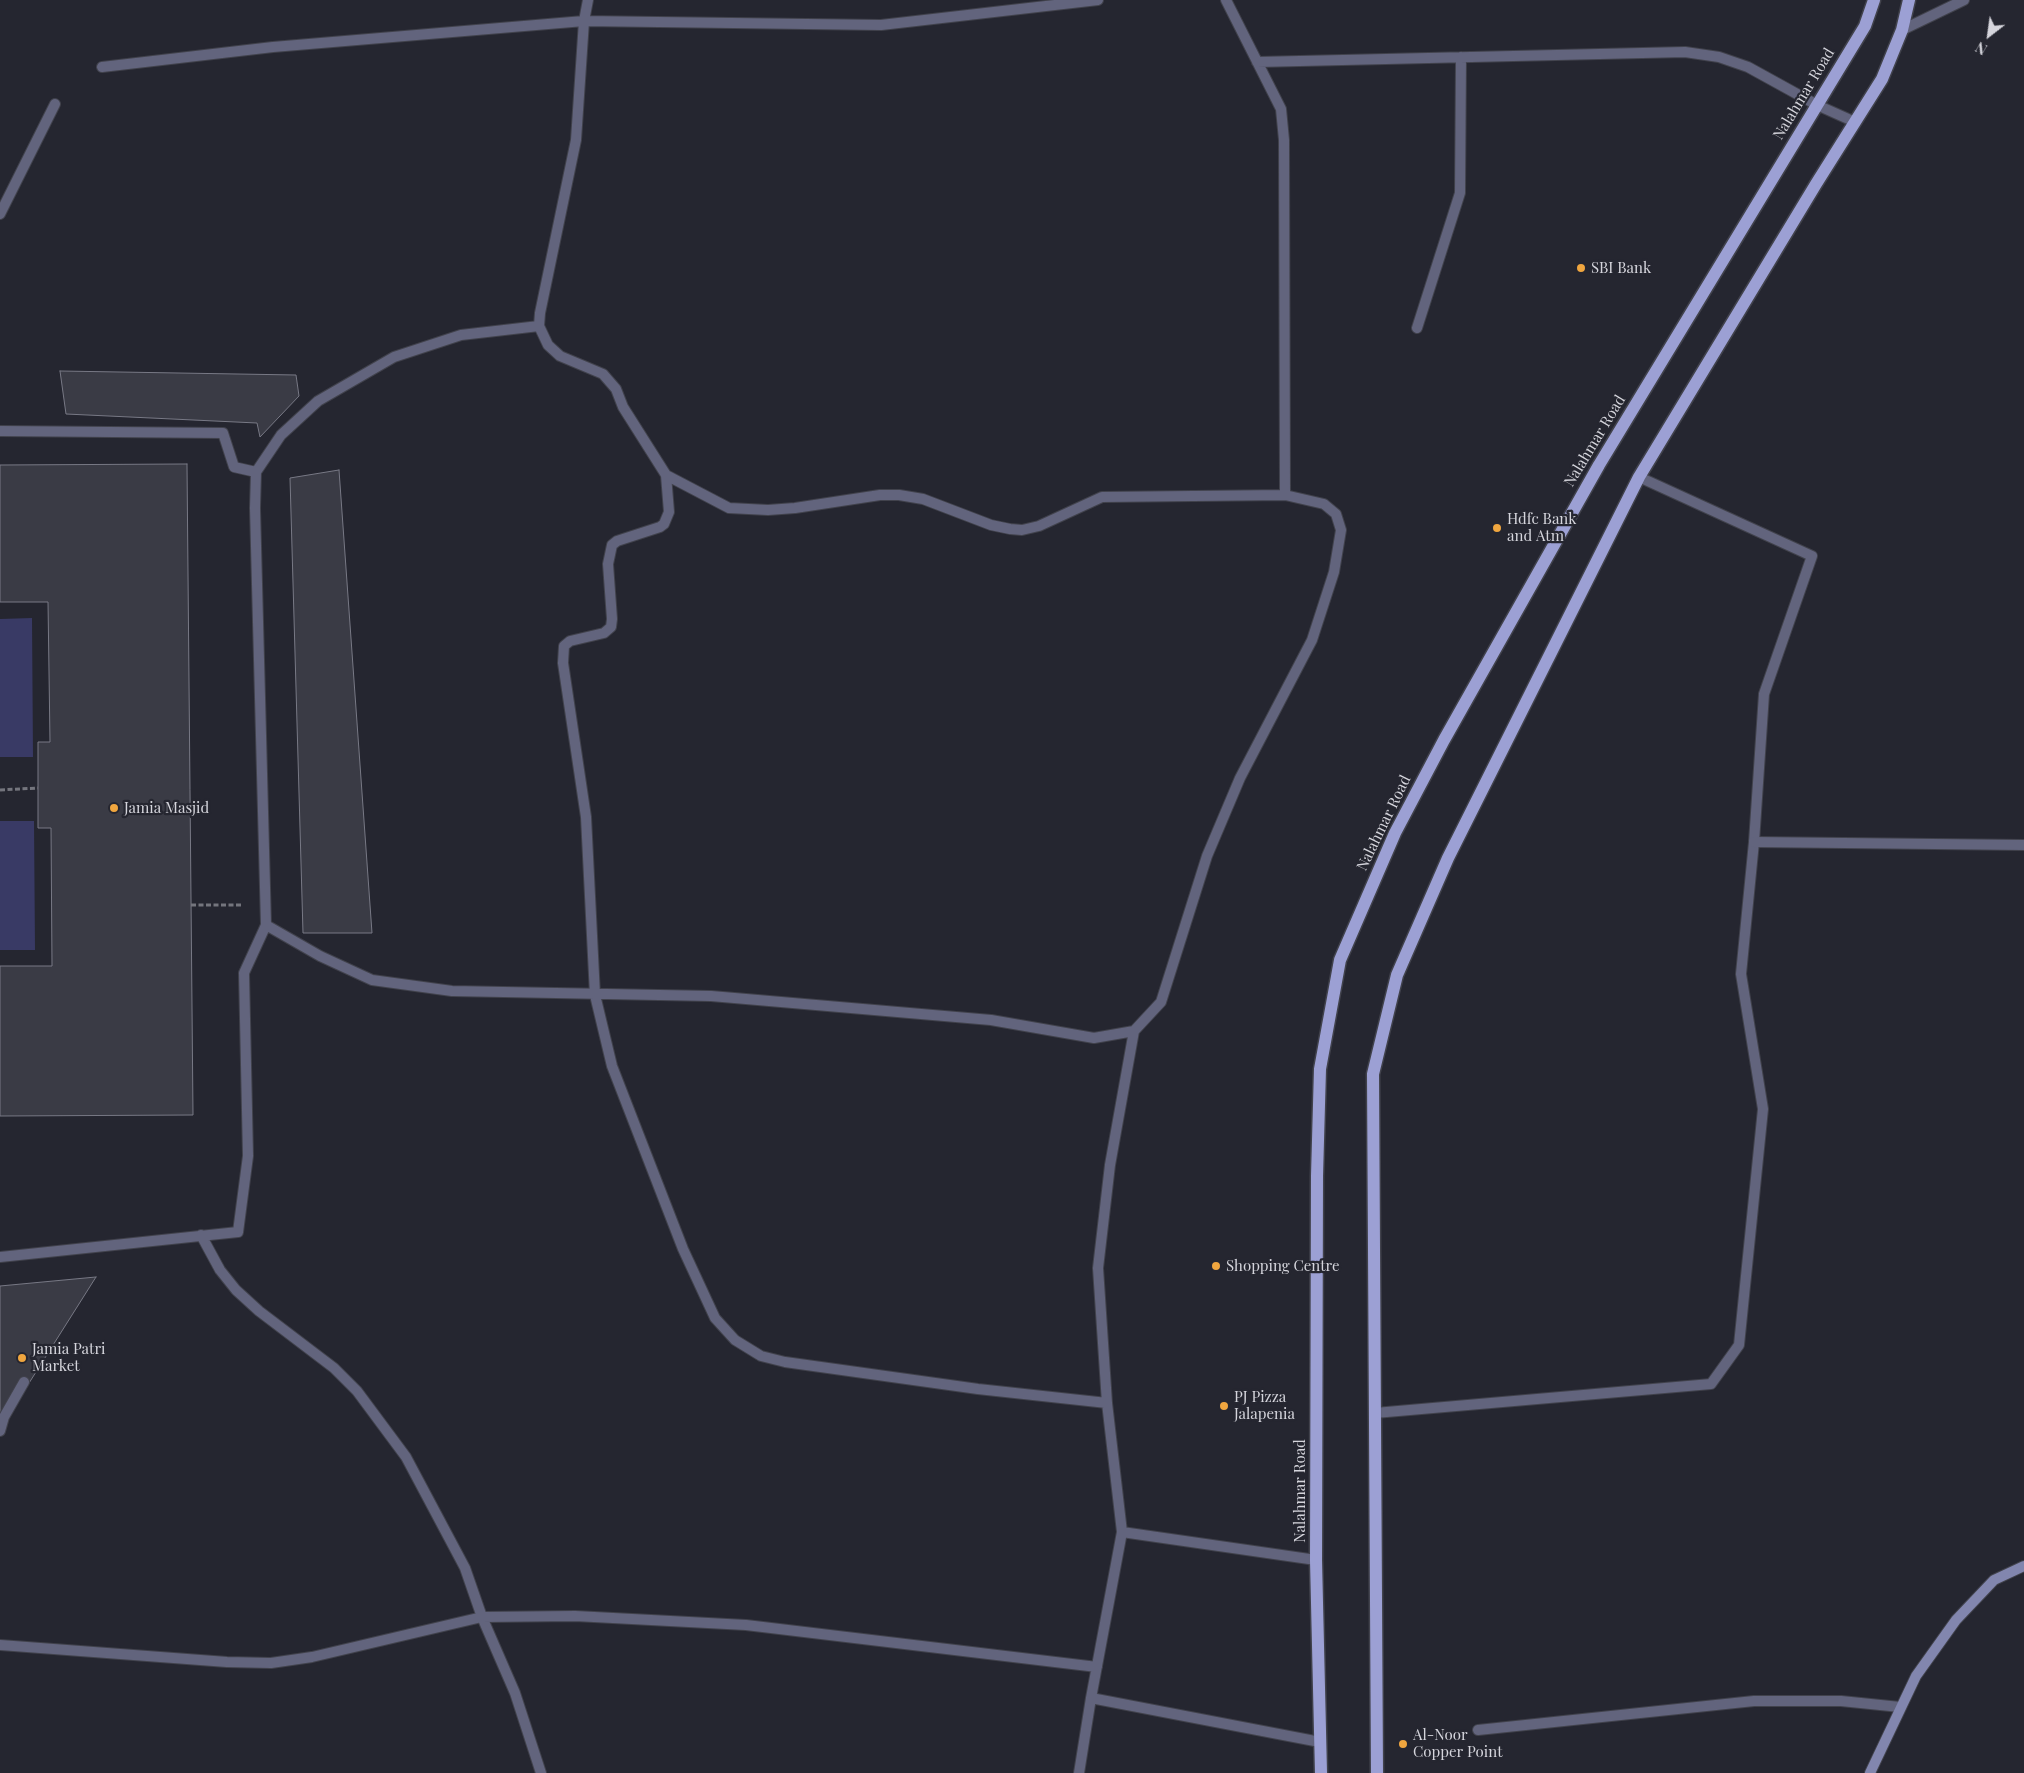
<!DOCTYPE html>
<html>
<head>
<meta charset="utf-8">
<style>
  body { margin:0 }
  #map { position:relative; width:2024px; height:1773px; overflow:hidden; background:#252630; font-family:"Playfair Display",serif }
  canvas { display:block }
  .north { position:absolute; left:1964px; top:10px; width:50px; height:50px; -webkit-text-stroke:4px #252630; paint-order:stroke; rotate:210deg; font-size:14px; font-weight:700; line-height:20px; text-align:center; color:#d5d5dc }
  .north::after { content:''; display:block; margin:auto; width:18px; height:22px; background:#d5d5dc; clip-path:polygon(50% 0,100% 100%,50% 72%,0 100%) }
</style>
</head>
<body>
<div id="map">
<canvas width="2024" height="1773"></canvas>
<div class="north">N</div>
</div>
<script>
const g = document.querySelector('canvas').getContext('2d');
g.lineJoin = 'round';
function fill(path, color) { g.fillStyle = color; g.fill(path, 'evenodd'); }
const poly = rows => new Path2D(rows.map(r => 'M' + r).join(''));
function stroke(path, color, width, dash) { g.strokeStyle = color; g.lineWidth = width; g.lineCap = dash ? 'butt' : 'round'; g.setLineDash(dash || []); g.stroke(path); }
function label(font, color, halo, rows, align = 'center') {
  g.font = font + ' "Playfair Display",serif'; g.lineWidth = 4.5; g.setLineDash([]); g.textBaseline = 'middle'; g.strokeStyle = halo; g.fillStyle = color; for (const [text, x, y, turn = 0] of rows) {
    g.save(); g.translate(x, y); g.rotate((+turn || 0) * Math.PI / 180); g.textAlign = isNaN(turn) ? turn : align; if (halo) g.strokeText(text, 0, 0); g.fillText(text, 0, 0); g.restore();
  }
}
fill(poly([
  [32,618,33,757,0,757,0,619],
  [0,821,34,821,35,950,0,950]
]), '#393a65');
const building = poly([
  [60,371,296,375,299,396,260,437,257,423,66,414,60,371],
  [187,464,193,1115,0,1116,0,966,52,966,51,828,38,828,38,742,50,742,48,602,0,602,0,465,187,464],
  [339,470,372,933,303,933,290,478,339,470],
  [96,1277,0,1429,0,1286,96,1277]
]);
fill(building, '#3a3b45');
stroke(building, '#787985', 1);
const lane = poly([
  [1375,1413,1711,1384,1739,1345,1763,1109,1741,974,1754,842,1764,694,1812,556,1639,477]
]);
const street = poly([
  [588,0,584,21,576,140,540,313,539,326,548,345,560,356,603,374,616,389,623,407,666,475],
  [1226,0,1281,109,1284,140,1285,495],
  [1902,30,1964,0],
  [1257,62,1685,52,1719,57,1748,67,1817,105,1855,122],
  [102,67,273,47,584,21,881,25,1098,0],
  [0,214,55,104],
  [1417,328,1460,193,1461,57],
  [0,431,223,433,234,467,256,472],
  [1754,842,2024,845],
  [266,925,320,956,372,980,452,991,711,996,991,1020,1094,1038,1134,1031],
  [201,1235,220,1270,236,1290,259,1311,334,1368,357,1391,406,1457,465,1568,482,1617,515,1693,541,1773],
  [0,1257,238,1232,248,1156,244,973,266,925,255,508,256,472,281,435,318,401,394,357,461,335,539,326],
  [1107,1403,978,1389,785,1362,761,1356,735,1340,715,1318,683,1249,612,1066,595,995,586,817,563,663,564,646,570,641,604,633,611,627,612,619,608,564,612,545,617,541,660,527,664,524,669,512,666,475,729,508,768,510,795,508,880,495,899,495,923,499,991,525,1010,529,1022,530,1039,526,1102,497,1285,495,1324,504,1336,514,1341,530,1334,572,1312,640,1240,778,1207,856,1161,1002,1134,1031,1110,1165,1098,1268,1107,1403,1122,1532,1316,1560],
  [0,1431,4,1417,24,1382],
  [0,1645,227,1662,271,1663,312,1657,482,1617,575,1616,746,1625,1097,1667],
  [1091,1698,1320,1742],
  [1478,1730,1754,1701,1841,1701,1900,1707],
  [1079,1773,1091,1698,1122,1532]
]);
const secondary = poly([
  [1870,1773,1916,1676,1956,1620,1994,1580,2024,1566]
]);
const primary = poly([
  [1321,1773,1316,1560,1317,1176,1320,1069,1340,960,1395,833,1444,740,1599,465,1865,26,1874,0],
  [1377,1773,1373,1074,1397,975,1448,858,1639,477,1816,184,1882,79,1902,30,1909,0]
]);
stroke(lane, '#41424c', 12);
stroke(street, '#41424c', 12);
stroke(secondary, '#41424c', 12);
stroke(primary, '#41424c', 15);
stroke(poly([
  [0,790,38,788],
  [191,905,243,905]
]), '#74757d', 3, [5, 2.5]);
stroke(lane, '#62647d', 10);
stroke(street, '#62647d', 10);
stroke(secondary, '#8286ae', 10);
stroke(primary, '#9ca0d4', 12);
for (const [x, y, r, color] of [
  [1581,268,5,"#f0a63f"],
  [1497,528,5,"#f0a63f"],
  [114,808,5,"#f0a63f"],
  [1216,1266,5,"#f0a63f"],
  [22,1358,5,"#f0a63f"],
  [1224,1406,5,"#f0a63f"],
  [1403,1744,5,"#f0a63f"]
]) { const dot = new Path2D(); dot.arc(x, y, r, 0, 2 * Math.PI); g.fillStyle = color; g.fill(dot); stroke(dot, '#252630', 2); }
label('15px', '#d5d5dc', '#252630', [
  ["Nalahmar Road",1804,94,-59],
  ["Nalahmar Road",1595,441,-59],
  ["Nalahmar Road",1384,823,-64],
  ["Nalahmar Road",1300,1491,-90]
]);
label('15px', '#d5d5dc', '#252630', [
  ["SBI Bank",1591,268],
  ["Hdfc Bank",1507,519],
  ["and Atm",1507,536],
  ["Jamia Masjid",124,808],
  ["Shopping Centre",1226,1266],
  ["Jamia Patri",32,1349],
  ["Market",32,1366],
  ["PJ Pizza",1234,1397],
  ["Jalapenia",1234,1414],
  ["Al-Noor",1413,1735],
  ["Copper Point",1413,1752]
], 'left');
</script>
</body>
</html>
